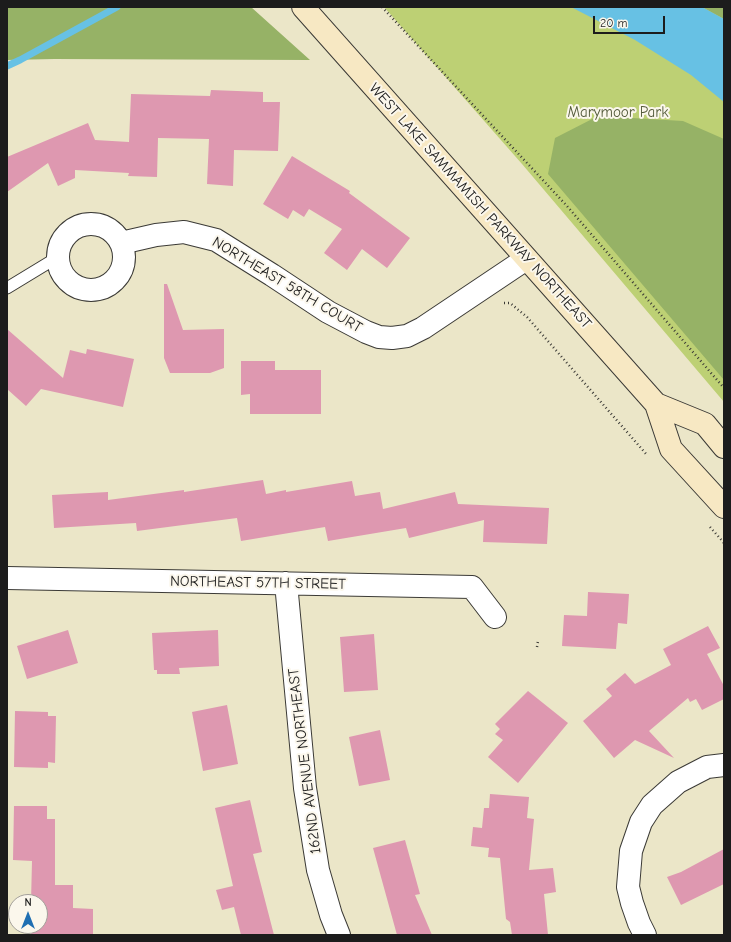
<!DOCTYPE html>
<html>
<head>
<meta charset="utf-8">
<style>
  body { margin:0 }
  #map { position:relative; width:731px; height:942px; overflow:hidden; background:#ebe6c8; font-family:"Comic Neue",sans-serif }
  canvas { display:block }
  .frame { position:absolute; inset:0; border:8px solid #1c1c1c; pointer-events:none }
  .north { position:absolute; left:8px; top:894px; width:40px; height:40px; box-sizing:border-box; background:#fbf7ec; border:1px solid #a29f99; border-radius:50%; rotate:0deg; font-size:11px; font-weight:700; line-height:16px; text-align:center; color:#1c1c1c }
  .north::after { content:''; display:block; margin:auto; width:14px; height:18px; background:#1f6fb2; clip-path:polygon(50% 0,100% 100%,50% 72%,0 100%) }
  .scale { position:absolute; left:593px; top:16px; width:72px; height:18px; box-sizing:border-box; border:2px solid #1c1c1c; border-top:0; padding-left:5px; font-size:12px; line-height:14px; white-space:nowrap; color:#1c1c1c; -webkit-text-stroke:3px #fbf7ec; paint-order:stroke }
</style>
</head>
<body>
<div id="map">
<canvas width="731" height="942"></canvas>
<div class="frame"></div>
<div class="north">N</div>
<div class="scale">20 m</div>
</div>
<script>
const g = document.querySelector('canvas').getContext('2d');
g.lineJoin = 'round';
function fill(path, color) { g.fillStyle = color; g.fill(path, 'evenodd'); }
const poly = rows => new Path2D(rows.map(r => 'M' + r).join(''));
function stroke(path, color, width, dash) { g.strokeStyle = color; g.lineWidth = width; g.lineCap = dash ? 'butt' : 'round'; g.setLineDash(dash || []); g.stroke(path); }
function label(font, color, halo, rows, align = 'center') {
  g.font = font + ' "Comic Neue",sans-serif'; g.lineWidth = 4; g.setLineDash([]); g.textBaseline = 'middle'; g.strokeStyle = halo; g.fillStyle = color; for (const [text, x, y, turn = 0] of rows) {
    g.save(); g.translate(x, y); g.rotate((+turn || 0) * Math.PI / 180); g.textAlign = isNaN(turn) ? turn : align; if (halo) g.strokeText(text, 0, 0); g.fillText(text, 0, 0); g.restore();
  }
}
fill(poly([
  [384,7,724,7,724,402,522,164]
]), '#bdd074');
fill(poly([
  [7,7,251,7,310,60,54,59,7,60],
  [702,7,724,7,724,19],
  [598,116,683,121,724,139,724,380,548,174,555,138]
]), '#96b266');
fill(poly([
  [571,7,702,7,724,19,724,102,691,75,635,40]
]), '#67c1e4');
stroke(poly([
  [7,66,20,60,117,7]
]), '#67c1e4', 7);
fill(poly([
  [211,90,263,92,263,102,280,102,278,151,234,150,233,186,207,184,209,139,158,138,157,177,128,176,129,173,75,170,75,178,58,186,48,163,7,192,7,157,88,123,95,140,129,142,131,94,210,96],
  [292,156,350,191,349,193,410,238,387,268,362,249,347,270,324,253,342,229,309,209,304,217,293,210,288,219,263,204],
  [164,284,167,284,183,330,224,329,224,368,210,373,170,373,164,358],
  [7,329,63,378,70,350,86,354,87,349,134,359,123,407,41,389,26,406,7,389],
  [241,361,275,361,275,370,321,370,321,414,250,414,250,394,241,395],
  [263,480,266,494,286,490,286,492,352,481,355,496,380,492,383,509,455,492,458,504,549,508,547,544,483,542,484,520,409,538,406,528,328,541,325,527,241,541,237,518,137,531,136,523,54,528,52,495,108,492,108,500,184,490,184,492],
  [588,592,629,594,627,624,618,623,616,649,562,646,564,615,587,616],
  [708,626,720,648,707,654,724,686,724,699,702,710,696,699,690,702,688,698,649,731,674,758,635,740,614,758,583,721,612,696,606,689,625,673,635,684,671,665,663,649],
  [68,630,78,663,27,679,17,646],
  [218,630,219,666,179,668,180,674,157,674,157,670,154,670,152,633],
  [374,634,378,690,344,692,340,637],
  [528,691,568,723,518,783,488,757,503,740,495,734,500,729,495,724],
  [227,705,238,764,203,771,192,712],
  [15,711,48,712,48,716,56,716,55,763,48,762,48,768,14,767],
  [380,730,390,780,359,786,349,737],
  [490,794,529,797,527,818,534,819,529,870,553,868,556,892,544,894,548,935,512,935,510,922,506,919,500,858,488,857,489,848,471,846,473,827,482,828,484,808,489,808],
  [250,800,262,852,253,854,274,935,241,935,234,907,222,910,216,890,233,886,215,808],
  [14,806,47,806,47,819,55,819,55,885,73,885,73,908,93,909,93,935,31,935,31,926,40,926,40,902,31,902,32,861,13,860],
  [405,840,420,894,415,895,432,935,397,935,373,848],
  [724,849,724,884,681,905,667,877,681,872]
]), '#de98b0');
const service = poly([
  [7,288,58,257]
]);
const minor = poly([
  '58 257a33 33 0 1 1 66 0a33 33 0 1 1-66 0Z',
  [121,243,156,235,184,232,216,240,272,275,328,312,366,332,379,337,392,338,407,336,423,328,526,259],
  [7,578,472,587,495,617],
  [286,583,305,788,318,870,331,915,339,935],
  [645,935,639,923,632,903,628,887,631,851,641,822,652,805,678,782,707,767,724,765]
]);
const secondary = poly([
  [303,7,656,404,671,449,724,507],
  [656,404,705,424,724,447]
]);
stroke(service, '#3b3a36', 13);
stroke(minor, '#3b3a36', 24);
stroke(secondary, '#3b3a36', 24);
stroke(poly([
  [382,7,567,206,724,388],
  [504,303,510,303,527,317,647,455],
  [710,527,724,543],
  [537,647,538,641]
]), '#3b3a36', 2.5, [1, 3]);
stroke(service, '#fff', 11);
stroke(minor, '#fff', 22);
stroke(secondary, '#f7e8c3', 22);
label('15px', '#545b3b', '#fbf7ec', [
  ["Marymoor Park",618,113]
]);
label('15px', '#1c1c1c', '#fbf7ec', [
  ["WEST LAKE SAMMAMISH PARKWAY NORTHEAST",480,206,48],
  ["NORTHEAST 58TH COURT",287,285,31],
  ["NORTHEAST 57TH STREET",258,583,1],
  ["162ND AVENUE NORTHEAST",305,761,-97]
]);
</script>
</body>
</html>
